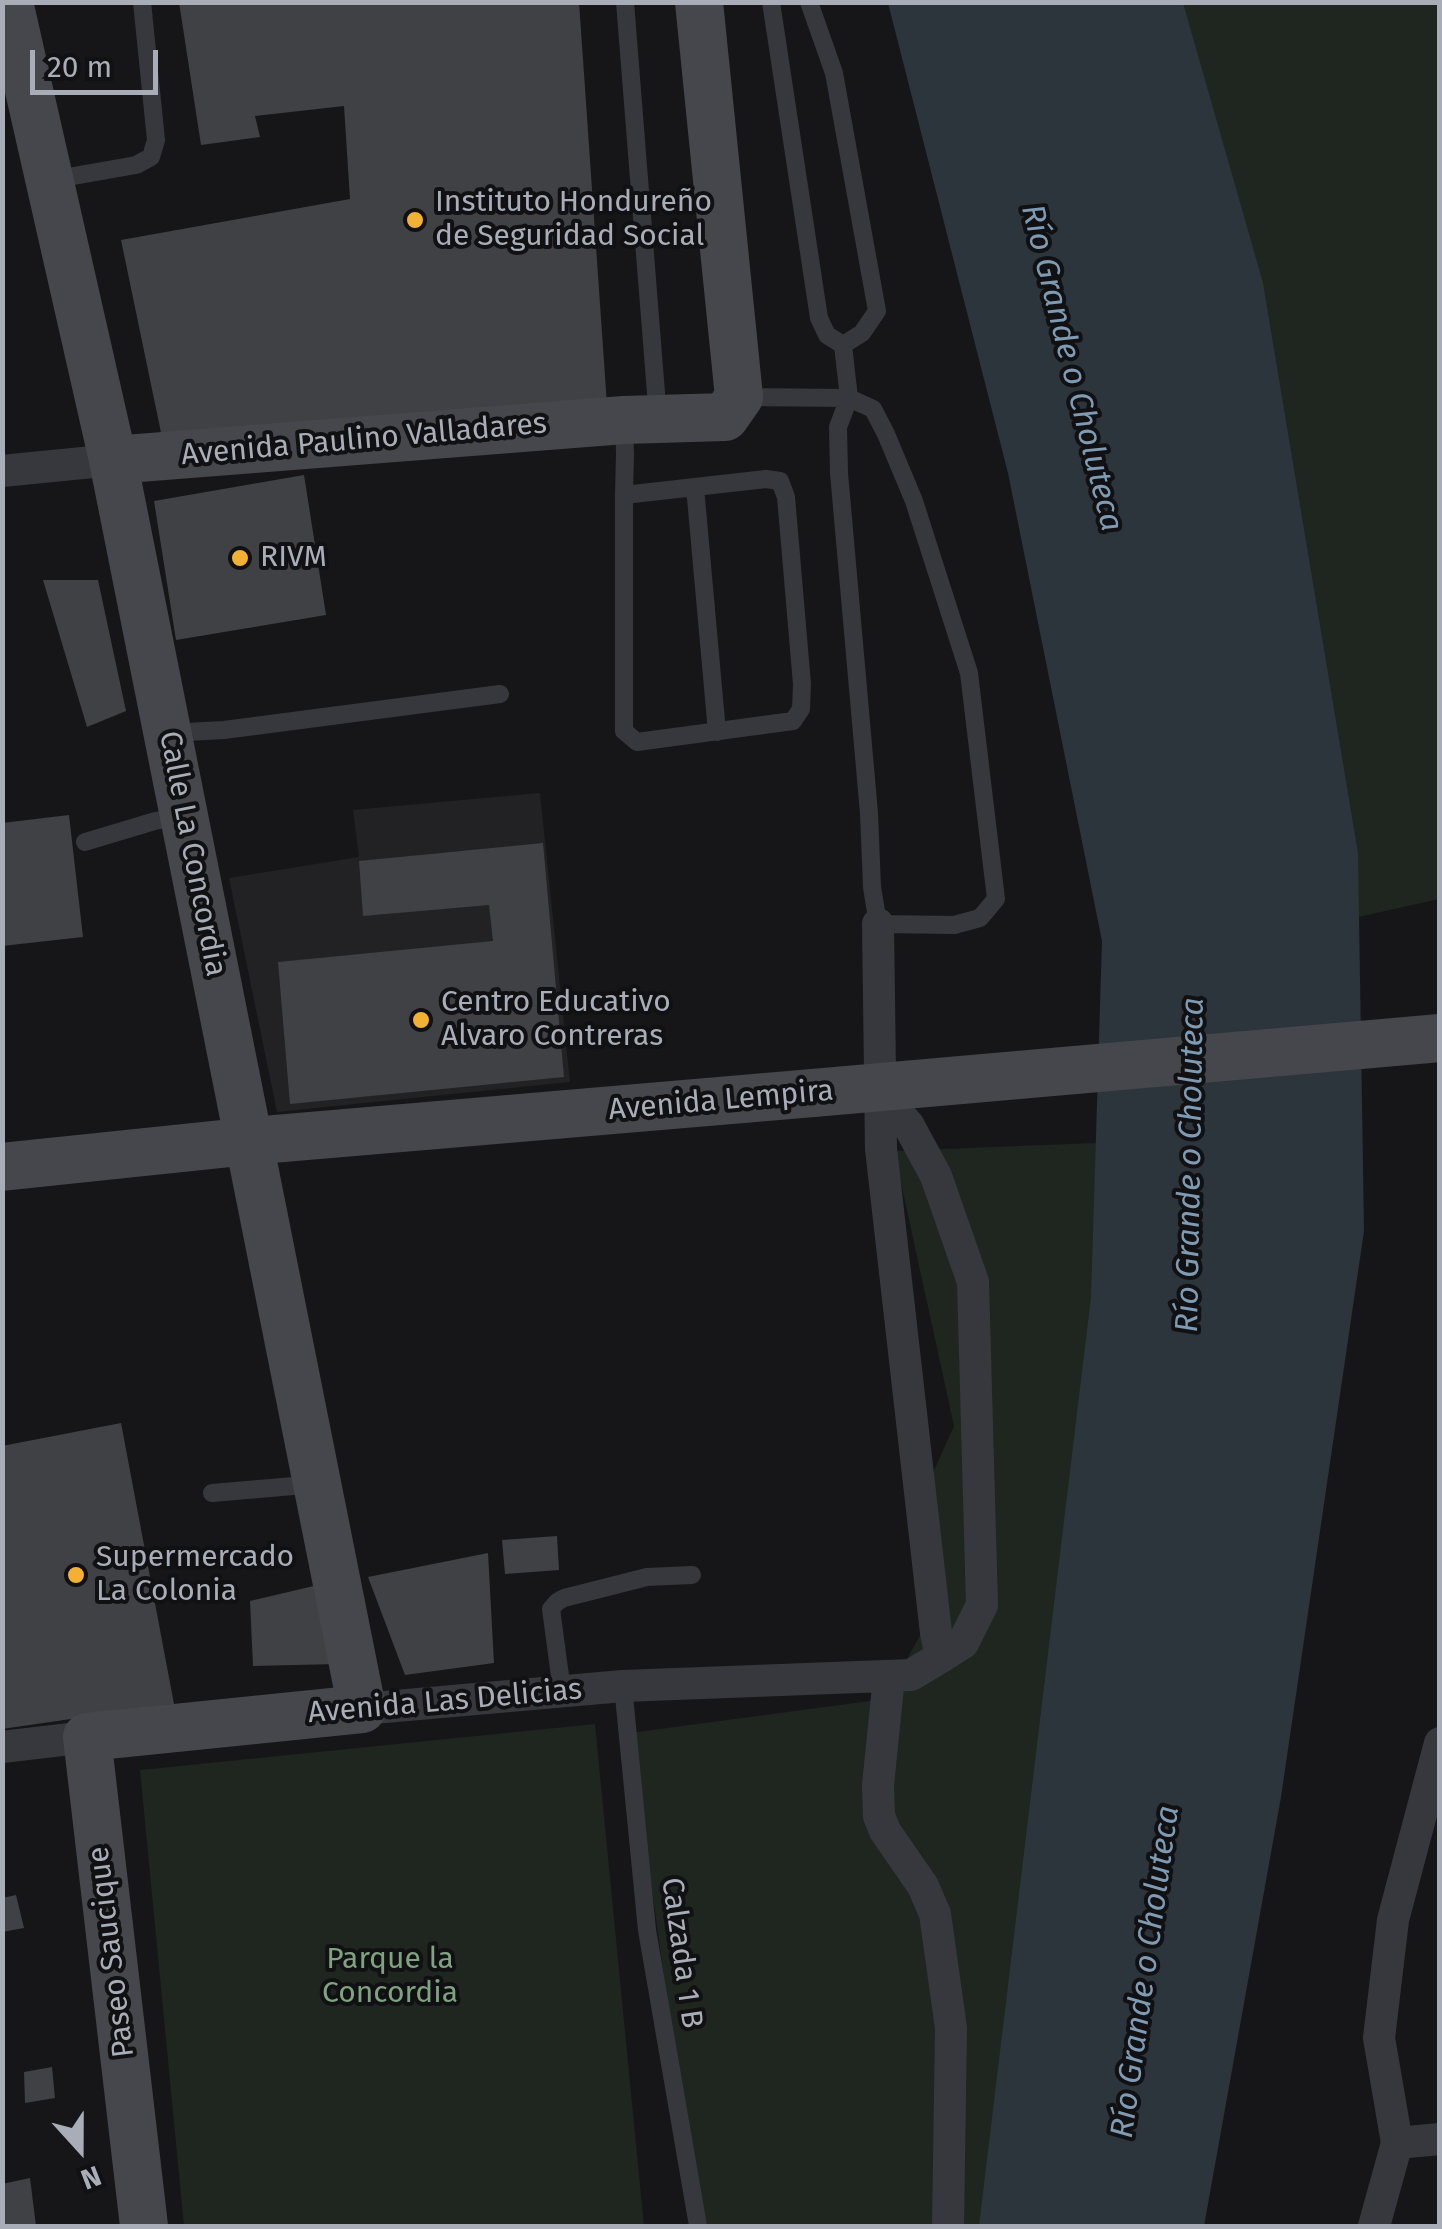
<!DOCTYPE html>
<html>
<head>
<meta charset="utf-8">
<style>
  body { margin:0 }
  #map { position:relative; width:1442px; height:2229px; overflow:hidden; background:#161618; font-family:"Fira Sans",sans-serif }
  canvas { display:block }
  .frame { position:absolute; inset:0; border:5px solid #a8adb8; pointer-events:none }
  .north { position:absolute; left:30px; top:2099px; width:100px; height:100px; -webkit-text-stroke:8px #111113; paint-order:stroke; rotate:159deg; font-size:28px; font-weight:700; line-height:40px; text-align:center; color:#a8adb8 }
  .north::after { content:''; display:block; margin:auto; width:35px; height:45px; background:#a8adb8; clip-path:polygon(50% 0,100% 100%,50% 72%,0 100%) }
  .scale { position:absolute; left:30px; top:50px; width:128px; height:45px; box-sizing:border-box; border:5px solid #a8adb8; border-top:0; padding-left:12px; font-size:30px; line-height:35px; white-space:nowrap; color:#a8adb8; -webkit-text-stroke:8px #111113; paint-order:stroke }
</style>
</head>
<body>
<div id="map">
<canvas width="1442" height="2229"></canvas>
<div class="frame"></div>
<div class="north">N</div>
<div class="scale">20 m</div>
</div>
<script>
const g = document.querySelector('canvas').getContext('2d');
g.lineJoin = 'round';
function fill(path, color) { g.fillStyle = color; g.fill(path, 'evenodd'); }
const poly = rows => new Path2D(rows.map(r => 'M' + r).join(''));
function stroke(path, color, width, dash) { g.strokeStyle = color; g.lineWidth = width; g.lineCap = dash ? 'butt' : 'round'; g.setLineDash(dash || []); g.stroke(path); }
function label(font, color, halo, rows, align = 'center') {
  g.font = font + ' "Fira Sans",sans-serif'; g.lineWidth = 8; g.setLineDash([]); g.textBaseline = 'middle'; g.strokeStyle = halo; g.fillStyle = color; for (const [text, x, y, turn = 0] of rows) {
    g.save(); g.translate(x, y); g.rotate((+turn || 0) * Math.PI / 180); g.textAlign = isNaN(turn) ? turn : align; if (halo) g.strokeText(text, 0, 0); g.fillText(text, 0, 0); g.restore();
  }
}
fill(poly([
  [540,793,570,1082,277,1112,229,878,359,857,353,810]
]), '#222225');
fill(poly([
  [1044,3,1439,3,1439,899,1278,935],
  [1170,1140,1022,2226,699,2226,630,1733,885,1699,923,1630,919,1504,954,1426,894,1151],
  [595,1724,644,2226,184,2226,140,1770]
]), '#1e261f');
fill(poly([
  [888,3,1183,3,1263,283,1358,853,1364,1231,1281,1797,1204,2226,979,2226,1091,1297,1102,941,1008,473]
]), '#2c353c');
fill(poly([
  [179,2,579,2,607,405,164,447,121,240,350,199,344,106,255,116,260,137,201,145],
  [304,475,326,615,176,640,154,501],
  [43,580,98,580,126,711,87,727],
  [69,815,83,937,2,946,2,823],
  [543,843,564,1077,290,1104,278,962,493,941,489,905,363,916,359,861],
  [121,1423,174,1704,2,1729,2,1446],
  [557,1536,559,1570,505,1574,502,1540],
  [488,1553,494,1663,405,1675,368,1577],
  [322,1584,337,1664,253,1666,250,1601],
  [16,1895,24,1928,2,1932,2,1898],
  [52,2067,55,2098,25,2103,24,2072],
  [30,2178,36,2226,2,2226,2,2184]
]), '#404145');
stroke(poly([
  [625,2,658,418],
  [771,2,819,318,827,335,843,345,862,333,877,311,834,73,809,2],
  [51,180,136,165,151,157,156,140,142,2],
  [739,397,849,398,843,345],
  [849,398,873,409,886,434,914,501,969,673,996,899,980,918,954,925,878,924,872,887,869,813,839,473,838,427,849,398],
  [695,487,717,732],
  [624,495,766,479,780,481,786,497,802,684,801,709,793,721,637,742,624,731,624,495,625,454,624,420],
  [168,733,224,730,500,694],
  [85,842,155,821,184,816],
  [212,1493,317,1484],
  [623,1686,647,1930,698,2226],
  [562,1691,551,1609,557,1602,564,1598,647,1577,692,1575]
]), '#37383d', 18);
stroke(poly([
  [2,471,113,460],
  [880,1092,909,1126,936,1176,973,1282,982,1605,963,1643,941,1657],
  [889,1677,878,1785,879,1816,885,1831,923,1886,935,1914,951,2028,948,2226],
  [362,1709,623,1686,911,1675,941,1657,936,1633,881,1149,878,924],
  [2,1747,87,1737],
  [1397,2143,1440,2139],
  [1374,2226,1397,2143,1379,2038,1393,1920,1440,1743]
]), '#37383d', 32);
stroke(poly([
  [9,2,113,460,362,1709,87,1737,144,2226],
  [113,460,624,420,725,417,739,397,699,2],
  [2,1167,250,1141,813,1093]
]), '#45474d', 48);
stroke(poly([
  [813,1093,1440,1038]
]), '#45474d', 48);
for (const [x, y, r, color] of [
  [415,220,10,"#f2b134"],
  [240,558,10,"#f2b134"],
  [421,1020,10,"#f2b134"],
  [76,1575,10,"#f2b134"]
]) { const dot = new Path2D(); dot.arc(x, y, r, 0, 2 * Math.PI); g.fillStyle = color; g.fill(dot); stroke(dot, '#111113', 4); }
label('30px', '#a8adb8', '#111113', [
  ["Instituto Hondureño",435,203],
  ["de Seguridad Social",435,237],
  ["RIVM",260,558],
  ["Centro Educativo",441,1003],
  ["Alvaro Contreras",441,1037],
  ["Supermercado",96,1558],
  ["La Colonia",96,1592]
], 'left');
label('30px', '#a8adb8', '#111113', [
  ["Avenida Paulino Valladares",364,440,-5],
  ["Calle La Concordia",192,854,79],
  ["Avenida Lempira",721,1101,-5],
  ["Avenida Las Delicias",445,1702,-5],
  ["Paseo Saucique",112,1952,-97],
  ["Calzada 1 B",681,1953,82]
]);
label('30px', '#7fa381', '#111113', [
  ["Parque la",390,1960],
  ["Concordia",390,1994]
]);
label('italic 32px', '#7f9bb3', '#111113', [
  ["Río Grande o Choluteca",1071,368,76],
  ["Río Grande o Choluteca",1191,1165,-89],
  ["Río Grande o Choluteca",1146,1972,-82]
]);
</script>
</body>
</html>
